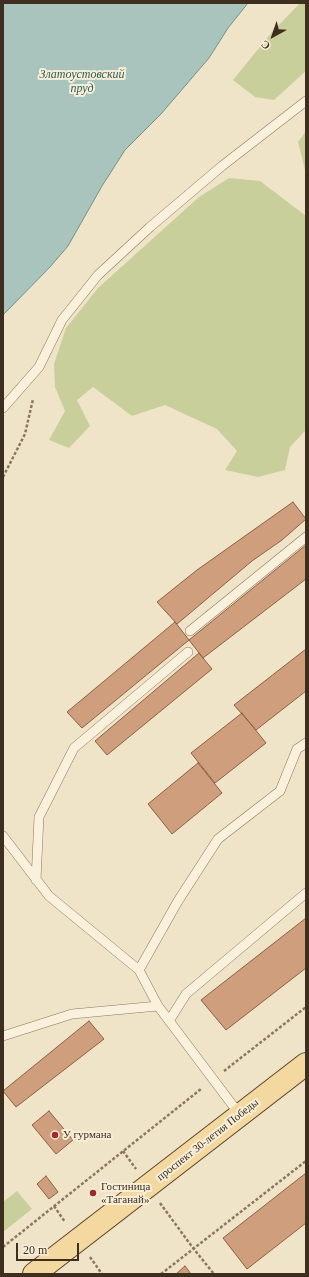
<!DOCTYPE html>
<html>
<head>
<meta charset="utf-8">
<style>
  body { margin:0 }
  #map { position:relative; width:309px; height:1277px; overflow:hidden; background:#f0e4c8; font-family:Georgia,serif }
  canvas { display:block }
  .frame { position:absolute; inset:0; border:4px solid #3d2e20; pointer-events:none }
  .north { position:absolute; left:253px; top:16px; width:40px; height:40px; -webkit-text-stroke:3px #f7eed8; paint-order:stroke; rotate:220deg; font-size:11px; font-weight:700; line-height:16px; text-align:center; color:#3d2e20 }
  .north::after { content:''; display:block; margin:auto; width:14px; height:18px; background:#3d2e20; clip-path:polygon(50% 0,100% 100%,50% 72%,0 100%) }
  .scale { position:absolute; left:16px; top:1243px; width:63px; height:18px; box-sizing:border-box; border:2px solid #3d2e20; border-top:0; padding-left:5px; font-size:12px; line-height:14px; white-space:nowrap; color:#3d2e20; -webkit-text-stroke:3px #f7eed8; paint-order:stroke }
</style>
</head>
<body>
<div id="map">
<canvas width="309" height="1277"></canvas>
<div class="frame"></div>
<div class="north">С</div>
<div class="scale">20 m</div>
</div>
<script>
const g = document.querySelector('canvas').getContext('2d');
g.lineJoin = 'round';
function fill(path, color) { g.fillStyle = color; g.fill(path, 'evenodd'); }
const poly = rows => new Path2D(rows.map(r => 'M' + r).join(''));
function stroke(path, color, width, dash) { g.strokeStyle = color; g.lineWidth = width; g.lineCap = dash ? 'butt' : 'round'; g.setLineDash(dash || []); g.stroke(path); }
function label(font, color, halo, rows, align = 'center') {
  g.font = font + ' Georgia,serif'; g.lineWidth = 4; g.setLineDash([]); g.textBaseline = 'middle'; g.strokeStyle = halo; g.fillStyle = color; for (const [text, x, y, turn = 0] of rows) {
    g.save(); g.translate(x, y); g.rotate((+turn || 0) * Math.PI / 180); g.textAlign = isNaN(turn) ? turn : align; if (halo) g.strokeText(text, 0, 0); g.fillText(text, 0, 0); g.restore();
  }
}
fill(poly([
  [300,3,306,3,306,71,274,100,255,97,233,80,272,32],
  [306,131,306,174,298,142],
  [229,178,260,181,306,216,306,430,290,447,285,470,258,477,225,470,237,451,217,429,165,405,132,416,93,387,77,400,90,426,69,448,49,440,65,411,55,387,54,364,66,328,98,288,199,197],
  [17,1191,32,1209,3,1232,3,1202]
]), '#c9cf9b');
const water = poly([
  [3,3,248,3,228,28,209,58,161,114,125,150,102,186,68,246,50,267,3,315,3,3]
]);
fill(water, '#a9c4bc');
stroke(water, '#6f938a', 1);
const building = poly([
  [293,502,306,519,282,540,252,561,177,624,157,602,197,570,293,502],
  [306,545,306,579,203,658,189,640,306,545],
  [175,622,189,640,82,728,67,712,175,622],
  [306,649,306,691,256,730,234,705,306,649],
  [199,653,212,669,107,755,95,741,199,653],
  [242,713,266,743,215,783,191,753,242,713],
  [198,763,222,793,172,834,148,804,198,763],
  [306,918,306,968,226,1030,201,1000,306,918],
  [89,1021,104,1039,16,1107,3,1091,89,1021],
  [49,1111,73,1140,56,1154,32,1125,49,1111],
  [306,1173,306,1223,247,1269,223,1238,306,1173],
  [46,1176,58,1192,49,1199,37,1184,46,1176],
  [185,1266,191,1274,176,1274,185,1266]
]);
fill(building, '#cf9f7d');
stroke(building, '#8d5f41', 1);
const service = poly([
  [3,408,39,367,62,320,98,275,150,227,222,166,306,101],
  [190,631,306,537],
  [3,836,49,896,139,970,158,1006,240,1115],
  [36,880,39,817,74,748,188,652],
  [139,970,178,901,218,839,280,791,297,749,306,743],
  [169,1021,186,994,306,893],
  [3,1036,72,1014,158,1006]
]);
const primary = poly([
  [34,1274,306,1064]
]);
stroke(service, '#8d765c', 10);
stroke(primary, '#5b4430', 24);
stroke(poly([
  [3,477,25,434,33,399],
  [224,1071,306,1007],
  [123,1151,136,1169],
  [160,1203,193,1248,214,1274],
  [54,1206,65,1222],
  [3,1247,201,1089],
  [90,1257,102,1274],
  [161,1274,306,1161]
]), '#8d765c', 2.5, [3, 2]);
stroke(service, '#faf1dc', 9);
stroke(primary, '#f3d9a0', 22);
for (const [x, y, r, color] of [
  [55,1135,4,"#9e2a2b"],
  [93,1193,4,"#9e2a2b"]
]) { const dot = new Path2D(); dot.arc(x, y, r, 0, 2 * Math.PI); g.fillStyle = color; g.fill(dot); stroke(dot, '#f7eed8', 1.5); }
label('11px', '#3d2e20', '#f7eed8', [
  ["У гурмана",63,1135],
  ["Гостиница",101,1187],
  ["«Таганай»",101,1200]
], 'left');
label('11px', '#3d2e20', '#f7eed8', [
  ["проспект 30-летия Победы",208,1140,-38]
]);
label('italic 12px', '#2f5d5a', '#f7eed8', [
  ["Златоустовский",82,75],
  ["пруд",82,89]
]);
</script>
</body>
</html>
